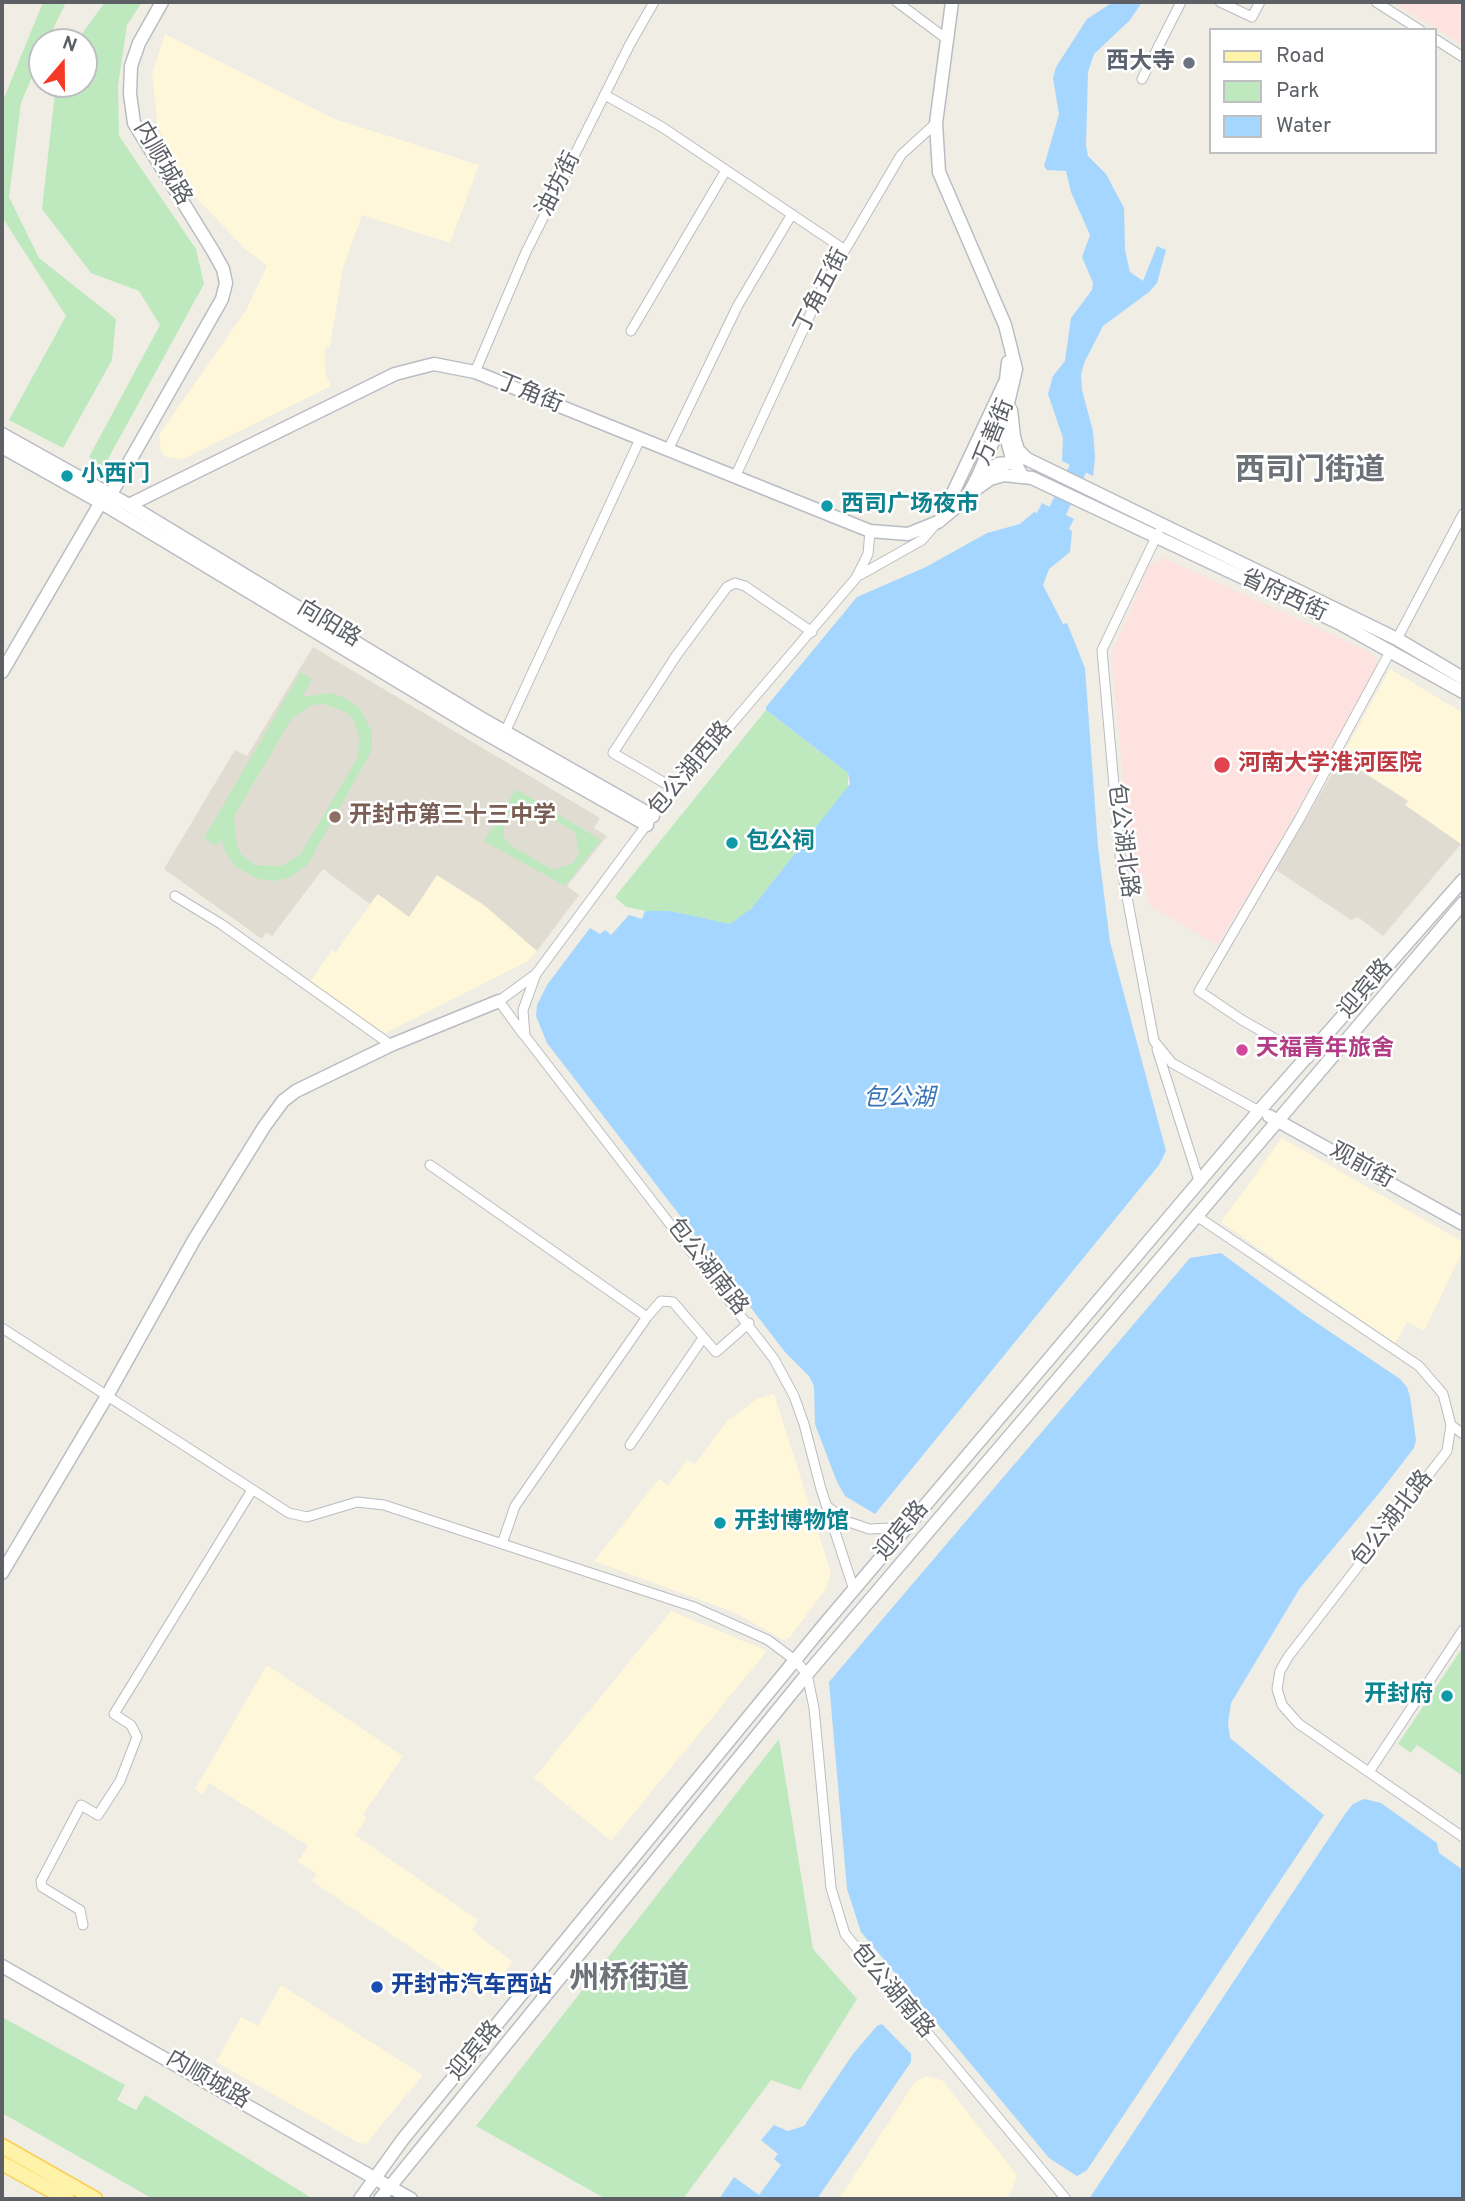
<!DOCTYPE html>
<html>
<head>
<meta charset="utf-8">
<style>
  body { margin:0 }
  #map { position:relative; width:1465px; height:2201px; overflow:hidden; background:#efede4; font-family:Overpass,sans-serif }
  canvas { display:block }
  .frame { position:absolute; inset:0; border:4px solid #5c6065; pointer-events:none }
  .legend { position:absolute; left:1209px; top:28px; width:228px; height:126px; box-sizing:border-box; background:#fff; border:2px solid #bebfc1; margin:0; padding:9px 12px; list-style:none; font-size:21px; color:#5c6065 }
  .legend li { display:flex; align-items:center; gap:14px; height:35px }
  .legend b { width:35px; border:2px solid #bebfc1 }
  .north { position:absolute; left:28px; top:28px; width:70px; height:70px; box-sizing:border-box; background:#fff; border:2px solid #bebfc1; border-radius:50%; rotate:20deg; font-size:19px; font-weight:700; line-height:28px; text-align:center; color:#5c6065 }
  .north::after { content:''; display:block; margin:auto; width:24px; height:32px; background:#f53924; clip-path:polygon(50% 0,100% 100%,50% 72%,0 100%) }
</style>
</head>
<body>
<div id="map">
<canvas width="1465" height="2201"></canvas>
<div class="frame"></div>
<ul class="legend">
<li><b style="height:9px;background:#fff3a9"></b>Road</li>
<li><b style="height:19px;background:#bee9bf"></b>Park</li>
<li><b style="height:19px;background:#a4d6ff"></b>Water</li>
</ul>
<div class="north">N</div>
</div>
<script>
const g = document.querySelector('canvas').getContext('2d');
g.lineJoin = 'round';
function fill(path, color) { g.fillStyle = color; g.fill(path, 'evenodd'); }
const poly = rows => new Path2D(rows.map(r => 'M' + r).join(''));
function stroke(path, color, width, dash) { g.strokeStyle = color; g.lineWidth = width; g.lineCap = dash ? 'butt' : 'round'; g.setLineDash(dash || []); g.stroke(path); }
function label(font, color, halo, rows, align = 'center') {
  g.font = font + ' Overpass,"Noto Sans SC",sans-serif'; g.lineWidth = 5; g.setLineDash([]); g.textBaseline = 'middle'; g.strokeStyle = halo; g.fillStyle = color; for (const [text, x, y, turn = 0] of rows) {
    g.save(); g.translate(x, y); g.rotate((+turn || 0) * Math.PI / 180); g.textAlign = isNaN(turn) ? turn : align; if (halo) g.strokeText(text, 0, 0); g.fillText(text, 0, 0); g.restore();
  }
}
fill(poly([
  [165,34,335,119,479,165,450,243,362,215,343,268,330,346,325,349,325,373,331,386,183,459,166,457,161,451,159,435,246,310,267,266,245,249,187,188,158,128,152,74],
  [1390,669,1463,713,1461,844,1405,805,1407,800,1341,758],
  [437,875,484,905,537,951,528,961,382,1035,310,982,332,950,336,952,378,893],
  [1282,1138,1463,1242,1463,1250,1424,1331,1407,1322,1395,1343,1221,1222],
  [774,1394,831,1573,826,1589,790,1637,783,1640,736,1613,594,1561,659,1479,668,1485,687,1460,695,1464,727,1421,757,1399],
  [671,1611,767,1651,611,1841,534,1778],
  [267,1665,403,1756,363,1815,367,1818,355,1835,478,1920,472,1930,513,1962,481,1999,456,1978,312,1881,317,1874,298,1862,308,1846,209,1783,202,1795,195,1789],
  [281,1985,423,2075,366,2144,359,2143,216,2062,241,2017,258,2026],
  [925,2076,942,2080,1017,2175,1013,2189,1005,2199,839,2199,914,2083]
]), '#fff7d9');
fill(poly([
  [313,647,600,818,594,828,607,836,567,886,579,895,537,951,484,905,437,875,409,917,378,894,370,904,323,869,272,936,266,932,262,939,164,869,235,750,247,756],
  [1341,758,1408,801,1405,805,1461,844,1383,936,1358,917,1351,920,1276,870]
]), '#e0dcd2');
fill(poly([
  [1393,2,1463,2,1463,45],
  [1164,558,1370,652,1378,664,1266,866,1217,945,1149,905,1143,873,1133,874,1111,655,1149,566]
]), '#fde2df');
fill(poly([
  [43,2,66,2,47,42,42,42,42,53,21,103,9,197,39,258,116,319,112,360,63,448,9,420,66,316,2,217,2,103],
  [105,2,142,2,127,25,118,86,119,136,196,249,204,284,103,468,89,457,160,325,139,291,91,273,42,209,56,84,84,84,84,42,76,42],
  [301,672,312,679,302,697,332,693,347,699,360,709,372,732,372,750,308,864,289,878,274,881,258,879,236,867,226,854,221,839,217,846,204,838],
  [325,704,347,713,353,720,359,736,358,757,300,855,281,866,255,865,241,854,237,845,234,816,292,718,312,705],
  [766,710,848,773,848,789,752,908,735,922,727,925,670,911,656,913,626,907,615,897],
  [516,789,601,840,565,886,484,841],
  [523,807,532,807,575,832,579,853,573,863,553,870,510,845,504,837,504,821,513,810],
  [1463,1647,1463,1776,1417,1745,1411,1753,1398,1744],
  [779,1739,813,1949,857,1999,800,2090,771,2080,683,2199,606,2199,476,2126],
  [2,2017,125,2085,117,2100,136,2110,145,2095,313,2199,153,2199,2,2113]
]), '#bee9bf');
fill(poly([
  [1113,2,1142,2,1130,20,1094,54,1088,72,1086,145,1088,156,1106,174,1124,208,1125,250,1130,272,1143,281,1157,246,1166,250,1157,283,1149,292,1103,326,1085,361,1081,374,1082,390,1093,431,1095,458,1093,476,1062,461,1063,438,1048,394,1053,376,1065,361,1071,318,1092,290,1093,283,1082,257,1090,235,1071,192,1066,171,1047,170,1044,166,1059,114,1053,78,1056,67,1087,19],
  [1042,503,1074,519,1069,529,1072,531,1070,552,1049,569,1043,585,1063,624,1067,623,1085,668,1098,847,1110,942,1166,1151,1159,1165,875,1514,845,1496,837,1482,815,1424,814,1386,809,1376,785,1352,547,1043,536,1016,537,1005,547,985,590,928,600,934,605,930,611,935,629,915,642,919,645,911,670,911,730,924,752,908,850,784,848,773,766,710,766,707,857,597,926,567,987,533,1020,524,1034,512,1037,513],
  [1221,1253,1305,1315,1400,1379,1407,1387,1410,1397,1416,1440,1414,1448,1380,1492,1300,1588,1231,1703,1228,1723,1230,1738,1324,1815,1087,2170,1077,2176,1049,2158,861,1932,847,1889,829,1682,1190,1258],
  [1364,1799,1381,1803,1437,1843,1439,1853,1463,1870,1463,2199,1089,2199,1345,1814,1353,1804],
  [882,2024,911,2054,911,2062,817,2199,719,2199,734,2177,759,2195,781,2165,774,2159,778,2154,761,2140,774,2125,788,2131,804,2126,853,2054,877,2026]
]), '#a4d6ff');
stroke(poly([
  [1049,529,1084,456,1082,447]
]), '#a4d6ff', 18);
const street = poly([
  [897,2,948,40],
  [1220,2,1252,17,1260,2],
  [1376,2,1420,30],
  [1435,39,1463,57],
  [1142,79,1181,2],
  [605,95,662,127,845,250],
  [631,331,726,170],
  [475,372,526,252,630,44,654,2],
  [668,450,738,305,792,214],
  [735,477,822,289,901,155,936,123],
  [1158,533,1102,650,1121,865,1154,1041,1172,1063,1259,1111],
  [860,575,922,540,935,525],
  [1397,639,1463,514],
  [505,732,640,439],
  [675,789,613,753,676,656,727,587,735,583,745,586,812,632],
  [175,896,221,924,391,1045],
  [536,974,523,1010,525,1036,774,1359,794,1396,804,1424,821,1489,854,1590],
  [523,1034,499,1001,536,974,653,816,856,578,868,554,870,531],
  [1157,1049,1199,1181],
  [1309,1058,1242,1020,1199,991,1300,818,1391,650],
  [430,1165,647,1317,661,1301,673,1302,716,1352,749,1323],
  [1198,1217,1419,1366,1443,1394,1451,1425,1447,1451,1288,1657,1280,1671,1277,1689,1282,1705,1299,1724,1463,1837],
  [2,1328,289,1513,307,1517,357,1502,384,1505,694,1607,768,1640,796,1661,807,1674,814,1708,831,1888,845,1934,1066,2199],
  [1451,1425,1463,1434],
  [630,1445,703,1338],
  [827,1506,846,1521,869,1529,891,1528,910,1520],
  [502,1544,515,1506,647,1317],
  [1369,1772,1463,1630],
  [83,1925,80,1910,42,1887,41,1881,81,1805,98,1815,120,1781,137,1737,131,1725,114,1714,252,1490]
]);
const secondary = poly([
  [1011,410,1014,437,1018,450,1027,459,1397,639,1463,678],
  [2,434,129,505,479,717,653,816],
  [1006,436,1012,459,1022,475],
  [2,447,105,505,474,727,647,825],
  [980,474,998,464,1018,462],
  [973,491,990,479,1004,475,1032,478,1339,623,1463,692],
  [107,501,222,299,226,283,223,269,213,251,134,123,130,94,131,66,139,43,162,2],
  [129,505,395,374,434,364,475,372,870,531,908,534,938,522,966,499,978,476,1006,412,1016,369,1005,325,939,172,936,123,952,2],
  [944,512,1006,380,1008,362],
  [2,672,101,502],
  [1269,1116,1463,1224],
  [2,1573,107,1396,194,1240,264,1127,283,1101,296,1091,391,1045,499,1001],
  [2,1966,411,2199],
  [360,2199,403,2139,823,1626,1259,1111,1463,880],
  [380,2199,807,1674,1463,903]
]);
const primary = poly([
  [2,2146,95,2199],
  [2,2163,67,2199]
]);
stroke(street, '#b9bcc1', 11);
stroke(secondary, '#b9bdc3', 15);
stroke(primary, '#fbcf51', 17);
stroke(street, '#fff', 9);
stroke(secondary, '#fff', 12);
stroke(primary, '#fff3a9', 14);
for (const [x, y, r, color] of [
  [1189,63,7,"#6b7280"],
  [67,476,7,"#0f9aa8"],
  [827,506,7,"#0f9aa8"],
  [1222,765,9,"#e0444e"],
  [335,817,7,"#8d6e63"],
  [732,843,7,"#0f9aa8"],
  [1242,1050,7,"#d1479c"],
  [720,1523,7,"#0f9aa8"],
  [1447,1696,7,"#0f9aa8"],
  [377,1987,7,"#1a4fb4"]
]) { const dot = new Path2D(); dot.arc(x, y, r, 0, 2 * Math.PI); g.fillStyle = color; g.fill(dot); stroke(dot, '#fff', 2.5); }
label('bold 23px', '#5b616d', '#fff', [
  ["西大寺",1175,63]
], 'right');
label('23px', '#5c6065', '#fff', [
  ["内顺城路",161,164,60],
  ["油坊街",560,185,-63],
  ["丁角五街",823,292,-63],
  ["丁角街",529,395,22],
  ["万善街",996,433,-68],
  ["省府西街",1283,597,25],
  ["向阳路",328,625,31],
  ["包公湖西路",692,770,-50],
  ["包公湖北路",1121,841,83],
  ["迎宾路",1367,990,-49],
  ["观前街",1361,1167,29],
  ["包公湖南路",706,1268,52],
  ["包公湖北路",1394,1520,-52],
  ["迎宾路",903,1532,-50],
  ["包公湖南路",891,1992,50],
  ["迎宾路",476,2052,-50],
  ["内顺城路",207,2081,30]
]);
label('bold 23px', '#0d838f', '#fff', [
  ["小西门",81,476],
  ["西司广场夜市",841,506],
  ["包公祠",746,843],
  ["开封博物馆",734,1523],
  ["开封府",1433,1696,"right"]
], 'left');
label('bold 23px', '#be3a42', '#fff', [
  ["河南大学淮河医院",1238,765]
], 'left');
label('bold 23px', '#785e54', '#fff', [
  ["开封市第三十三中学",349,817]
], 'left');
label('bold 23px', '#b23c85', '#fff', [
  ["天福青年旅舍",1256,1050]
], 'left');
label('bold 23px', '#164399', '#fff', [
  ["开封市汽车西站",391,1987]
], 'left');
label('italic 24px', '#3a75b8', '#fff', [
  ["包公湖",899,1100]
]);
label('bold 30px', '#6d7278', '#fff', [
  ["西司门街道",1310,473],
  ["州桥街道",629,1981]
]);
</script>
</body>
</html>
